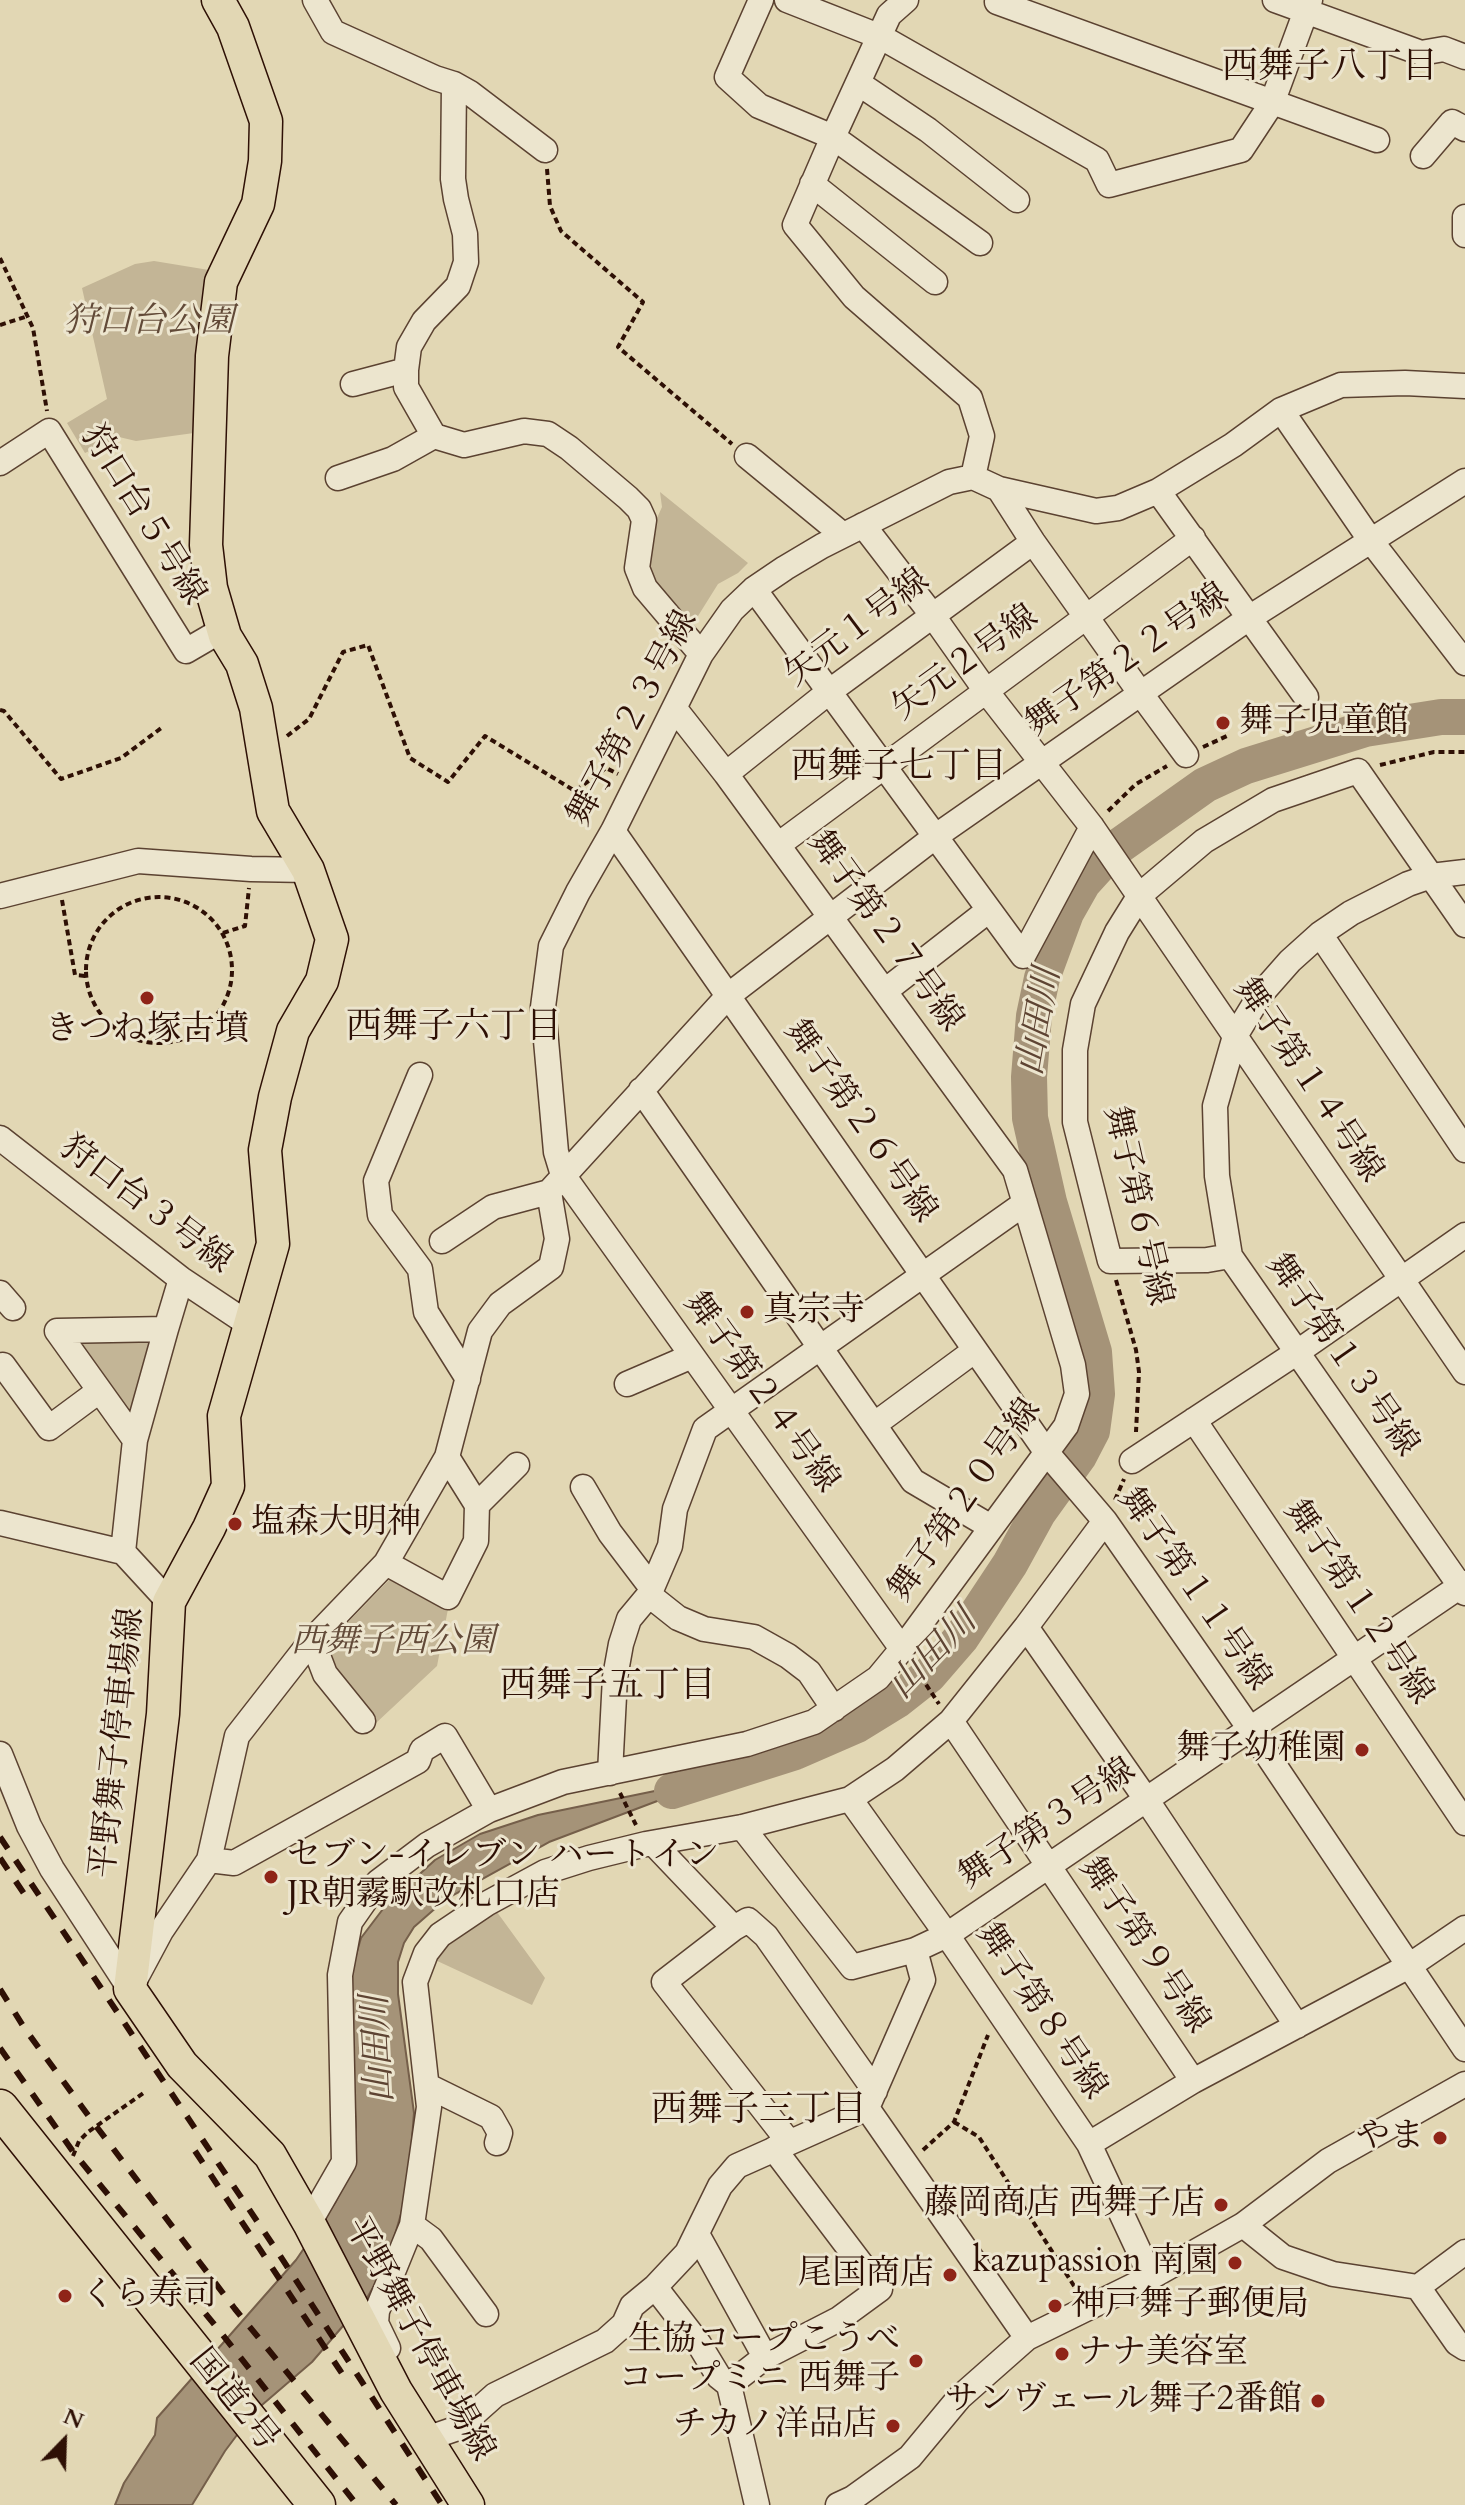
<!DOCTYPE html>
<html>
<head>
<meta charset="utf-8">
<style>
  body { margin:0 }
  #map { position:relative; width:1465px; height:2505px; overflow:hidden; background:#e2d7b4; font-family:Cardo,serif }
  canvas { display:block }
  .north { position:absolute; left:24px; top:2401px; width:80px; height:80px; -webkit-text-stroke:6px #ece5ce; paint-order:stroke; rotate:23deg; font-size:22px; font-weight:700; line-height:32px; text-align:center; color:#2e1005 }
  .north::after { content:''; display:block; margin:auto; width:28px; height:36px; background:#2e1005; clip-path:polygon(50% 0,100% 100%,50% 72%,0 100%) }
</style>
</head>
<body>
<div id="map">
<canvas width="1465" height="2505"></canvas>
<div class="north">N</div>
</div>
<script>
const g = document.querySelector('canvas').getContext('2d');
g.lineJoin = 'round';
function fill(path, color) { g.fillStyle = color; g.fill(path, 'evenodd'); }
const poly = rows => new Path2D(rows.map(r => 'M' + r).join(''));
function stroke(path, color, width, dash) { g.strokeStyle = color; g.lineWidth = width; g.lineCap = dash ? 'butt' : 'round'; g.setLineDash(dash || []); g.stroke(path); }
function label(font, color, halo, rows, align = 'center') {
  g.font = font + ' Cardo,"Noto Serif JP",serif'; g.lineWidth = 6; g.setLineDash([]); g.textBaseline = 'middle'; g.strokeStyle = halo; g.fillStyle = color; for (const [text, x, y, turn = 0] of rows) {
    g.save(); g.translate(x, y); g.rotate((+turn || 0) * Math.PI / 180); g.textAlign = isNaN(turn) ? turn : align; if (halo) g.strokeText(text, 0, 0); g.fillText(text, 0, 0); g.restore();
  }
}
fill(poly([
  [154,261,215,271,201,432,136,441,119,437,85,453,67,423,107,399,82,288,135,264],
  [660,492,748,563,738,573,718,584,693,624,659,587,651,574,650,562,652,529,662,507],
  [72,1337,156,1338,133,1416],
  [390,1579,448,1609,437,1666,376,1723,331,1671,328,1643],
  [494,1908,545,1978,532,2005,433,1959,443,1939]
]), '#c3b596');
const water = poly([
  [718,1778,549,1842,446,1899,414,1927,404,1943,398,1962,398,1994,414,2113,411,2151,406,2197,386,2265,367,2298,312,2362,255,2411,225,2451,192,2505,115,2505,124,2483,155,2435,157,2418,296,2260,335,2203,345,2182,352,2159,356,2127,348,1982,361,1938,386,1905,435,1860,480,1834,538,1815,718,1778]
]);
fill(water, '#a59378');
stroke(water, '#755f4a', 2);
stroke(poly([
  [672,1791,795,1752,857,1725,896,1701,929,1675,961,1638,1010,1564,1038,1513,1079,1456,1092,1431,1097,1394,1094,1352,1049,1202,1030,1118,1029,1077,1034,1016,1042,978,1066,913,1083,883,1112,851,1205,785,1246,766,1365,729,1441,717,1465,717]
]), '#a59378', 36);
const minor = poly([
  [315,0,333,32,435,78,454,84,470,93,545,150],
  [761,0,727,77,759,106,833,137,980,243],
  [787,0,881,37,1097,160,1109,185,1241,150,1272,103,1310,0],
  [906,0,889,15,833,137,795,225,854,297,970,398,982,436,973,477],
  [1275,0,1421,53,1444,49,1465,57],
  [997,2,1377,140],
  [858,83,928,130,1017,200],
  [454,84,453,179,456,199,465,234,466,262,458,286,424,321,409,347,406,370,406,387,434,436,464,445,524,431,548,434,569,448,628,498,639,509,644,520,637,568,645,588,701,654],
  [1423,156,1452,122,1465,129],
  [812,184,935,282],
  [1465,217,1465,235],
  [353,384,406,370],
  [1281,410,1371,541,1465,663],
  [747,456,843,535],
  [0,463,49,431,186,651,222,630],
  [338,478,393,459,434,436],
  [999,489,1033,542,1141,694,1186,755],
  [1158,491,1306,697],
  [863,525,933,616,986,691,1092,827,1465,1372],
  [754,589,1023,956,1092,827],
  [726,774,830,691,1033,542],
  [613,831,1047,1453,1105,1521,1250,1729,1465,2049],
  [778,845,1193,538],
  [0,896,138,861,251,869,308,870],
  [1465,925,1358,771,1273,800,1204,841,1140,895,1117,932,1083,1004,1075,1050,1075,1122,1110,1261,1207,1260,1230,1256,1465,1593],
  [1320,934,1465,1150],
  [885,991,989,910],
  [420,1075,376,1181,380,1215,420,1269,426,1312,468,1379],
  [641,1090,913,1481,991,1527],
  [0,1138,181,1279,250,1325],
  [442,1241,493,1207,549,1192],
  [1230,1256,1217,1176,1215,1106,1235,1036,1260,995,1290,961,1320,934,1351,913,1408,884,1431,876,1465,872],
  [0,1293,13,1308],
  [166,1329,181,1279],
  [57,1331,166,1329,135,1440,123,1552,169,1602],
  [57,1331,135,1440],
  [3,1365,49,1428,99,1391],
  [627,1384,692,1356],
  [1194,1420,1465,1823],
  [875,1424,974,1351],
  [1132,1461,1296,1353,1465,1235],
  [583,1487,610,1533,651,1587],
  [477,1505,517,1465],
  [0,1523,123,1552],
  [386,1563,448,1597,476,1541,477,1505,447,1457],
  [649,1595,678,1618,704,1629,754,1637,788,1656,809,1672,834,1709],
  [1026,1627,1146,1799,1297,2026],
  [312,1640,325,1674,363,1721],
  [902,1649,563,1175,556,1152,543,1007,551,946,578,892,613,831,701,654,732,610,754,589,785,568,822,546,949,482,973,477,999,489,1096,511,1118,508,1158,491,1233,445,1281,410,1341,385,1405,383,1465,386],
  [951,1721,1193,2081],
  [0,1754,29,1826,52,1869,130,1989,161,1931,209,1860,237,1736,312,1640,386,1563,447,1457,480,1331,500,1304,551,1267,557,1239,549,1192,729,995,936,836,1249,618,1465,481],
  [610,1773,615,1677,621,1644,629,1619,649,1595,670,1546,675,1509,705,1429,1025,1203],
  [850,1799,947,1935,1089,2144,1151,2277],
  [742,1827,852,1967,915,1950,947,1935,1465,1583],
  [653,1843,734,1928],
  [209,1860,234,1863,418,1761,422,1750,445,1736,489,1810],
  [915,1950,923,1980,867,2108,1027,2338],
  [428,2086,491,2117,500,2133,497,2143],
  [789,2142,664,1982,734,1928,748,1920,766,1936,875,2091],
  [1089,2144,1193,2081,1409,1966,1465,1928],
  [309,2223,344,2162,340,1975,350,1922,378,1882,427,1845,489,1810,563,1782,747,1744,814,1722,878,1678,902,1649,1066,1426,1077,1394,1073,1365,1015,1170,726,774,675,709],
  [412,2225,431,2239,486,2314],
  [1243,2225,1283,2257,1333,2274,1418,2287,1457,2343,1465,2348],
  [697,2234,765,2357],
  [655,2287,699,2344,719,2377,729,2385],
  [1418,2287,1465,2252],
  [388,2348,376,2323,377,2311,412,2225,429,2107,415,1982,426,1953,440,1935,486,1904,545,1872,589,1858,646,1844,742,1827,850,1799,895,1769,951,1721,1026,1627,1105,1521],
  [426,2439,458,2428,495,2395,605,2341,624,2324,632,2306,655,2287,687,2253,720,2186,737,2166,867,2108],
  [757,2505,729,2385,765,2357,839,2319,880,2289,774,2149],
  [838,2505,853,2498,910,2457,959,2398,1027,2338,1151,2277,1243,2225,1328,2161,1465,2084]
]);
const major = poly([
  [218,0,233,27,266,121,265,161,258,204,221,282,212,356,206,545,211,588,225,636,242,664,256,708,273,811,308,870,332,939,322,981,293,1031,275,1097,265,1150,273,1244,224,1416,228,1486,209,1528,169,1602,163,1714,130,1989,182,2065,270,2155,309,2223,396,2391,468,2505]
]);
const highway = poly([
  [0,2108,317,2505]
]);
stroke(minor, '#5b4231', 27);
stroke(major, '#2e1005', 35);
stroke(highway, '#2e1005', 39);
stroke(poly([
  [547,169,550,206,561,231,643,302,618,347,732,444],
  [0,258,33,328,47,411],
  [0,325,28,316],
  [0,710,4,711,61,779,121,758,164,726],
  [287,736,309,719,343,652,368,645,410,758,448,782,485,736,575,791,606,768,618,774],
  [1203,747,1227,736],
  [1380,765,1434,752,1465,752],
  [1108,811,1136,784,1167,766],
  '86 970a73 73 0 1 1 146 0a73 73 0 1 1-146 0Z',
  [62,900,75,975,86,976],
  [223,933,245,926,249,888],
  [1116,1280,1136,1350,1139,1372,1136,1432],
  [1115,1500,1124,1479],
  [915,1668,939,1704],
  [620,1793,636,1825],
  [954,2122,979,2137,1076,2289],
  [923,2150,954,2122,988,2035],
  [73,2156,79,2141,88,2132,145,2092]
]), '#2e1005', 4, [6, 4]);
stroke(minor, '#ece5ce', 24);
stroke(major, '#e2d7b4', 32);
stroke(highway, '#e2d7b4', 36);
stroke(poly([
  [0,1837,275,2248,442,2505],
  [0,1858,27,1898],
  [0,1989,25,2029,96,2126,235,2309,396,2505],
  [0,2048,74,2153,218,2329,357,2505],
  [195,2151,343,2375]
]), '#2e1005', 6, [14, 14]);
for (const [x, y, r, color] of [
  [1223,723,8,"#8f2418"],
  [147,998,8,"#8f2418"],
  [747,1312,8,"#8f2418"],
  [235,1524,8,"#8f2418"],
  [1362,1750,8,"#8f2418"],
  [271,1877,8,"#8f2418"],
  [1440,2138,8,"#8f2418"],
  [1221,2205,8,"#8f2418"],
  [1235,2263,8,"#8f2418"],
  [950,2275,8,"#8f2418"],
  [65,2296,8,"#8f2418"],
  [1055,2306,8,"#8f2418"],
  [1062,2354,8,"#8f2418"],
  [916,2361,8,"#8f2418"],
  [1318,2401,8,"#8f2418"],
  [893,2426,8,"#8f2418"]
]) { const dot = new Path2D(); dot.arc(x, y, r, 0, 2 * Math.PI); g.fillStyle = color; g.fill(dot); stroke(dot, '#ece5ce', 3); }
label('italic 34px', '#624a38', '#ece5ce', [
  ["狩口台公園",149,323],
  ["西舞子西公園",393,1643]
]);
label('34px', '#2e1005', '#ece5ce', [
  ["狩口台５号線",142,516,58],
  ["矢元１号線",858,629,-37],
  ["舞子第２２号線",1128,661,-35],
  ["矢元２号線",966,664,-36],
  ["舞子第２３号線",634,719,-62],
  ["舞子第２７号線",884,932,54],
  ["舞子第１４号線",1307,1081,56],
  ["舞子第２６号線",859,1122,55],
  ["狩口台３号線",145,1206,37],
  ["舞子第６号線",1136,1206,77],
  ["舞子第１３号線",1341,1356,55],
  ["舞子第２４号線",760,1393,54],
  ["舞子第２０号線",966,1501,-55],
  ["舞子第１１号線",1193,1590,55],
  ["舞子第１２号線",1357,1603,56],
  ["平野舞子停車場線",119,1743,-84],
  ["舞子第３号線",1048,1825,-34],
  ["舞子第９号線",1143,1946,56],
  ["舞子第８号線",1040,2012,56],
  ["平野舞子停車場線",418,2340,61],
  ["国道2号",233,2401,51]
]);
label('34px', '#2e1005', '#ece5ce', [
  ["舞子児童館",1239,723,"left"],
  ["きつね塚古墳",147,1031,"center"],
  ["真宗寺",763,1312,"left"],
  ["塩森大明神",251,1524,"left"],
  ["舞子幼稚園",1346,1750],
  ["セブン-イレブン ハートイン",287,1857,"left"],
  ["JR朝霧駅改札口店",287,1896,"left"],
  ["やま",1424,2138],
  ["藤岡商店 西舞子店",1205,2205],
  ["kazupassion 南園",1219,2263],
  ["尾国商店",934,2275],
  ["くら寿司",81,2296,"left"],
  ["神戸舞子郵便局",1071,2306,"left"],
  ["生協コープこうべ",900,2341],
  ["コープミニ 西舞子",900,2380],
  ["ナナ美容室",1078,2354,"left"],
  ["サンヴェール舞子2番館",1302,2401],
  ["チカノ洋品店",877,2426]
], 'right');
label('36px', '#2e1005', '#ece5ce', [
  ["西舞子八丁目",1330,69],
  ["西舞子七丁目",899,769],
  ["西舞子六丁目",454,1029],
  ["西舞子五丁目",608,1688],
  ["西舞子三丁目",759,2112]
]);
label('italic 36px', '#5e4433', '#ece5ce', [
  ["山田川",1041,1022,-80],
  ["山田川",934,1655,-46],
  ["山田川",380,2049,-93]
]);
</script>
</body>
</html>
